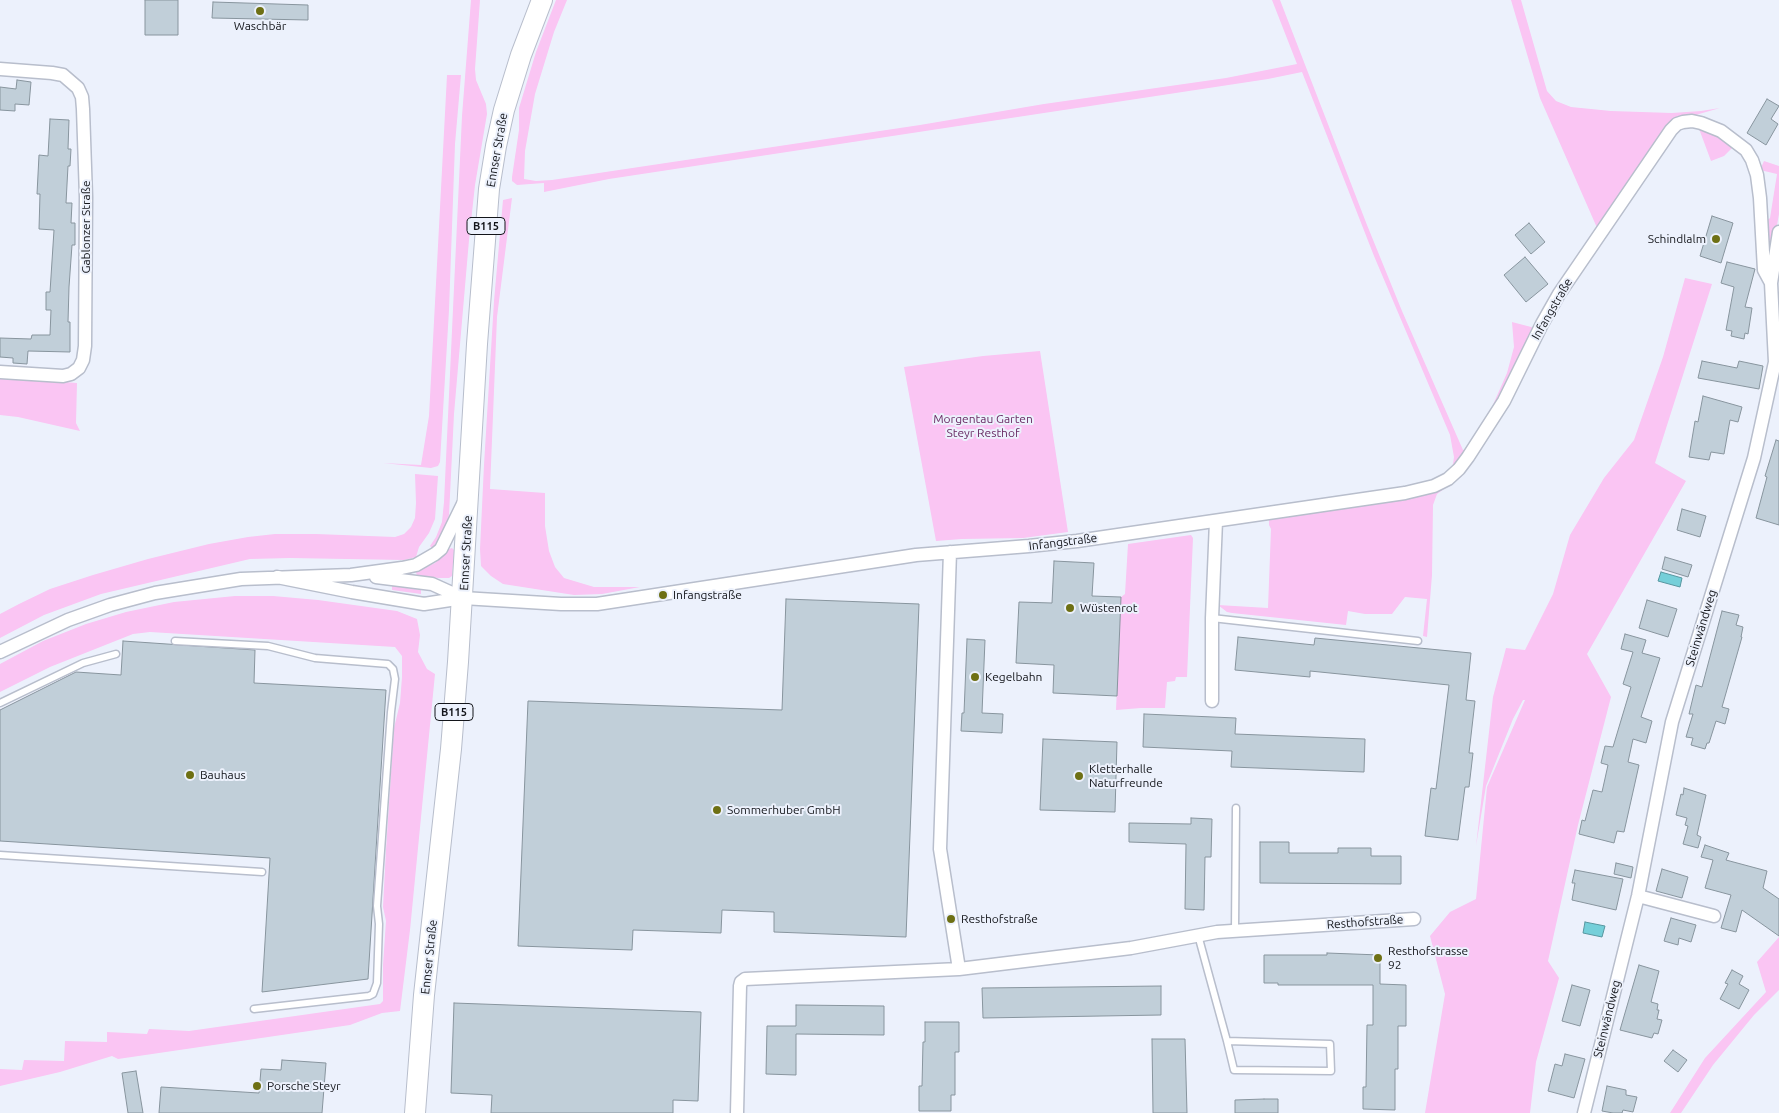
<!DOCTYPE html>
<html>
<head>
<meta charset="utf-8">
<style>
  body { margin:0 }
  canvas { display:block; background:#ecf1fc }
</style>
</head>
<body>
<canvas width="1779" height="1113"></canvas>
<script>
const g = document.querySelector('canvas').getContext('2d');
g.lineJoin = 'round';
function fill(path, color) { g.fillStyle = color; g.fill(path, 'evenodd'); }
const poly = rows => new Path2D(rows.map(r => 'M' + r).join(''));
function stroke(path, color, width, dash) { g.strokeStyle = color; g.lineWidth = width; g.lineCap = dash ? 'butt' : 'round'; g.setLineDash(dash || []); g.stroke(path); }
function label(font, color, halo, rows, align = 'center') {
  g.font = font + ' Ubuntu,sans-serif'; g.lineWidth = 4; g.setLineDash([]); g.textBaseline = 'middle'; g.strokeStyle = halo; g.fillStyle = color; for (const [text, x, y, turn = 0] of rows) {
    g.save(); g.translate(x, y); g.rotate((+turn || 0) * Math.PI / 180); g.textAlign = isNaN(turn) ? turn : align; if (halo) g.strokeText(text, 0, 0); g.fillText(text, 0, 0); g.restore();
  }
}
fill(poly([
  [471,0,480,0,475,69,476,80,486,104,487,114,475,185,469,240,454,414,449,515,447,524,441,537,432,548,430,546,436,537,442,522,444,502,462,116],
  [556,0,567,0,554,32,535,94,525,151,524,179,536,181,552,180,920,125,1044,104,1226,78,1297,64,1272,0,1280,0,1367,225,1402,311,1463,450,1466,449,1492,407,1507,373,1514,347,1512,322,1535,328,1513,374,1460,462,1450,470,1453,464,1454,457,1450,435,1374,256,1302,72,1268,79,609,179,544,192,544,183,517,185,512,181,512,177,519,130,519,108,536,52],
  [1511,0,1521,0,1547,91,1556,101,1571,107,1611,111,1672,113,1701,111,1720,108,1692,116,1677,118,1598,230,1540,98],
  [447,75,461,75,455,144,449,310,440,462,438,466,431,468,383,463,421,465,429,416],
  [1698,126,1734,144,1733,147,1724,156,1711,161],
  [1764,161,1779,166,1779,214,1769,270,1765,222,1770,218,1777,174,1760,170],
  [512,198,497,317,490,489,545,493,545,526,549,551,555,567,564,578,594,587,640,587,602,594,574,595,503,584,491,576,481,566,480,549,484,465,494,301,503,200],
  [1685,278,1712,284,1655,463,1686,481,1587,654,1611,697,1578,825,1548,961,1559,978,1536,1062,1530,1113,1425,1113,1445,994,1430,936,1450,912,1476,899,1487,787,1525,700,1523,700,1513,719,1486,786,1476,846,1493,697,1506,648,1525,650,1553,594,1570,535,1604,478,1634,440,1663,357],
  [1040,351,1068,532,1023,538,962,539,936,541,904,367,983,356],
  [0,377,77,383,76,423,80,431,18,417,0,415],
  [415,474,438,476,435,519,429,533,419,547,416,557,404,560,290,558,250,559,101,594,44,615,0,638,0,614,19,604,50,589,93,575,148,559,209,544,248,537,275,534,316,534,395,537,404,534,411,527,415,518,416,503],
  [1460,474,1462,476,1437,494,1433,505,1432,575,1427,637,1423,636,1427,599,1405,597,1392,614,1365,614,1348,611,1346,625,1232,613,1227,612,1218,605,1268,608,1271,529,1269,525,1269,516,1410,496],
  [1191,535,1193,538,1187,677,1176,677,1175,681,1167,682,1165,708,1141,708,1116,710,1121,597,1125,594,1128,544],
  [452,548,454,550,452,576,449,578,439,578,417,576,416,572,435,563,449,549],
  [392,586,421,590,421,594,392,590],
  [235,596,273,596,318,600,397,611,417,619,420,635,418,652,427,669,435,674,410,930,400,1011,382,1013,350,1025,118,1059,112,1056,60,1072,0,1086,0,1069,22,1070,24,1060,64,1061,65,1041,107,1042,107,1032,147,1034,149,1029,189,1031,380,1004,383,1001,383,965,386,921,383,907,386,850,394,728,400,703,402,677,402,656,395,647,150,632,133,634,50,667,0,692,0,664,43,641,86,624,126,612,174,602],
  [1779,937,1779,990,1754,1015,1713,1065,1681,1113,1670,1113,1705,1058,1766,992,1757,962]
]), '#fac5f3');
const water = poly([
  [1661,572,1682,578,1680,587,1658,581,1661,572],
  [1585,922,1605,926,1602,937,1583,933,1585,922]
]);
fill(water, '#75cfd9');
stroke(water, '#5897a0', 1);
const building = poly([
  [145,0,178,0,178,35,145,35,145,0],
  [213,2,308,5,308,20,212,18,213,2],
  [17,80,31,82,29,105,15,104,15,111,0,110,0,87,16,89,17,80],
  [1767,99,1779,106,1771,119,1778,124,1766,145,1747,133,1767,99],
  [50,119,69,120,68,149,71,149,70,166,68,166,66,203,72,203,71,223,75,223,75,245,72,245,69,287,68,322,70,322,70,352,28,351,27,364,13,363,13,358,0,357,0,338,31,339,32,335,50,335,51,310,46,310,46,292,50,292,54,230,39,229,40,194,37,194,39,155,48,156,50,119],
  [1712,216,1733,223,1721,263,1700,256,1712,216],
  [1529,223,1545,242,1531,254,1515,235,1529,223],
  [1525,257,1548,284,1526,302,1504,275,1525,257],
  [1727,262,1755,269,1745,307,1752,308,1748,334,1745,333,1744,339,1731,336,1732,331,1726,330,1734,287,1721,283,1727,262],
  [1702,361,1737,368,1739,361,1763,366,1759,389,1698,378,1702,361],
  [1703,396,1742,407,1738,422,1730,420,1724,454,1711,452,1709,460,1689,457,1695,421,1698,422,1703,396],
  [1776,440,1779,441,1779,525,1756,518,1767,477,1765,476,1776,440],
  [1682,509,1706,516,1700,537,1677,530,1682,509],
  [1665,557,1692,565,1688,577,1662,569,1665,557],
  [1054,561,1094,563,1092,596,1121,597,1117,696,1053,693,1054,665,1016,663,1019,602,1052,603,1054,561],
  [786,599,919,604,906,937,774,932,774,912,722,910,721,933,633,930,632,950,518,946,528,701,782,710,786,599],
  [1647,600,1677,609,1668,637,1639,628,1647,600],
  [1722,611,1739,615,1736,625,1743,627,1741,637,1742,637,1722,707,1729,709,1725,724,1716,721,1709,743,1707,743,1705,749,1691,745,1693,738,1686,737,1693,714,1689,714,1696,685,1702,687,1722,611],
  [1625,634,1646,640,1642,653,1660,658,1641,717,1652,721,1646,743,1633,739,1628,762,1639,765,1624,832,1617,831,1614,843,1579,834,1582,820,1585,821,1593,790,1602,792,1608,765,1601,763,1605,746,1613,747,1631,687,1623,684,1633,652,1621,649,1625,634],
  [1238,637,1314,645,1315,638,1471,653,1466,700,1475,701,1469,753,1473,753,1469,787,1465,787,1458,840,1425,836,1431,788,1436,789,1449,685,1310,671,1310,677,1235,670,1238,637],
  [967,639,985,640,982,713,1003,714,1002,733,961,731,962,713,964,713,967,639],
  [123,641,255,650,254,683,386,690,368,979,262,992,270,858,0,841,0,710,76,672,121,675,123,641],
  [1144,714,1236,718,1235,734,1365,739,1364,772,1231,767,1232,751,1143,747,1144,714],
  [1043,739,1117,742,1115,812,1040,810,1043,739],
  [1684,788,1706,795,1697,835,1701,837,1698,848,1683,844,1688,826,1685,825,1687,818,1676,815,1681,794,1683,795,1684,788],
  [1191,818,1212,819,1211,857,1205,857,1204,910,1185,909,1186,844,1129,842,1129,823,1191,824,1191,818],
  [1260,842,1289,842,1289,853,1338,853,1338,848,1371,848,1371,856,1401,856,1401,884,1260,883,1260,842],
  [1705,845,1729,853,1726,860,1767,871,1763,888,1779,899,1779,936,1742,910,1736,932,1721,928,1731,895,1705,888,1713,860,1701,857,1705,845],
  [1616,863,1633,867,1631,878,1614,874,1616,863],
  [1662,869,1688,877,1682,898,1656,891,1662,869],
  [1575,870,1623,879,1616,910,1572,900,1575,883,1572,883,1575,870],
  [1671,918,1696,925,1691,942,1679,938,1678,945,1664,941,1671,918],
  [1327,953,1380,955,1380,984,1406,985,1406,1026,1398,1026,1398,1069,1395,1069,1395,1110,1363,1109,1363,1087,1366,1087,1367,1025,1373,1025,1373,985,1278,985,1278,983,1264,983,1264,955,1327,955,1327,953],
  [1639,965,1659,971,1651,1002,1658,1004,1657,1010,1659,1010,1657,1019,1662,1020,1658,1034,1654,1033,1652,1038,1620,1030,1639,965],
  [1732,970,1743,976,1739,984,1749,990,1739,1009,1720,999,1728,984,1725,983,1732,970],
  [1572,985,1590,990,1580,1026,1562,1021,1572,985],
  [1161,986,1161,1015,983,1018,982,988,1161,986],
  [454,1003,701,1012,698,1101,673,1100,673,1113,491,1113,492,1095,451,1093,454,1003],
  [796,1005,884,1006,884,1035,796,1034,796,1075,766,1074,767,1026,796,1026,796,1005],
  [925,1022,959,1022,959,1052,955,1052,955,1095,951,1095,951,1111,919,1111,919,1086,922,1086,923,1042,925,1042,925,1022],
  [1152,1039,1185,1039,1187,1113,1153,1113,1152,1039],
  [1673,1050,1687,1060,1678,1072,1664,1061,1673,1050],
  [1565,1054,1585,1059,1574,1098,1548,1091,1555,1064,1562,1066,1565,1054],
  [282,1060,326,1063,322,1113,159,1113,161,1087,259,1093,261,1069,281,1070,282,1060],
  [136,1071,143,1113,128,1113,122,1073,136,1071],
  [1607,1086,1626,1090,1626,1095,1637,1097,1633,1112,1623,1110,1622,1113,1613,1113,1602,1111,1607,1086],
  [1264,1099,1278,1099,1278,1113,1235,1113,1235,1100,1264,1099]
]);
fill(building, '#c1cfd9');
stroke(building, '#88959e', 1);
const service = poly([
  [1212,618,1418,641],
  [175,641,268,646,315,658,388,664,393,669,395,679,391,712,377,906,379,924,377,983,373,994,369,996,254,1009],
  [0,703,83,663,116,654],
  [0,855,262,872],
  [1235,930,1236,808],
  [1198,935,1227,1041,1234,1070,1331,1071,1330,1044,1227,1041]
]);
const minor = poly([
  [0,69,52,73,63,75,78,88,82,97,83,109,86,197,85,346,83,360,79,368,71,374,63,376,0,372],
  [950,552,940,849,959,969],
  [277,577,352,592,424,604,463,598,561,604,597,604,916,555,1029,546,1077,541,1405,493,1434,486,1448,479,1459,469,1468,457,1504,401,1542,324,1559,294,1671,130,1677,124,1683,122,1692,121,1701,123,1721,131,1746,150,1752,160,1757,175,1760,198,1764,270,1771,283],
  [376,577,432,584,463,598],
  [0,652,68,620,110,605,155,593,241,579,351,575,402,568,416,565,435,554,441,549,463,504],
  [1212,701,1212,618,1216,521],
  [1638,896,1714,916],
  [737,1113,740,986,741,982,745,979,959,969,1131,948,1217,932,1414,919],
  [1584,1113,1638,896,1672,722,1754,458,1775,362,1771,283,1779,232]
]);
const primary = poly([
  [415,1113,424,995,451,749,458,662,477,344,489,189,496,146,504,110,521,55,542,0]
]);
stroke(service, '#b8becc', 9);
stroke(minor, '#b8becc', 15);
stroke(primary, '#b8becc', 22);
stroke(service, '#fff', 6);
stroke(minor, '#fff', 12);
stroke(primary, '#fff', 20);
for (const [x, y, r, color] of [
  [260,11,5,"#6e7014"],
  [1716,239,5,"#6e7014"],
  [663,595,5,"#6e7014"],
  [1070,608,5,"#6e7014"],
  [975,677,5,"#6e7014"],
  [190,775,5,"#6e7014"],
  [1079,776,5,"#6e7014"],
  [717,810,5,"#6e7014"],
  [951,919,5,"#6e7014"],
  [1378,958,5,"#6e7014"],
  [257,1086,5,"#6e7014"]
]) { const dot = new Path2D(); dot.arc(x, y, r, 0, 2 * Math.PI); g.fillStyle = color; g.fill(dot); stroke(dot, '#ecf1fc', 2); }
for (const [x, y, w] of [
  [486,226,38],
  [454,712,38]
]) { const box = new Path2D(); box.roundRect(x - w / 2, y - 8.5, w, 17, 4); g.fillStyle = '#ecf1fc'; g.fill(box); stroke(box, '#13151a', 1); }
label('bold 11px', '#13151a', null, [
  ["B115",486,226],
  ["B115",454,712]
]);
label('12px', '#13151a', '#ecf1fc', [
  ["Waschbär",260,26,"center"],
  ["Schindlalm",1706,239,"right"],
  ["Infangstraße",673,595],
  ["Wüstenrot",1080,608],
  ["Kegelbahn",985,677],
  ["Kletterhalle",1089,769],
  ["Naturfreunde",1089,783],
  ["Bauhaus",200,775],
  ["Sommerhuber GmbH",727,810],
  ["Resthofstraße",961,919],
  ["Resthofstrasse",1388,951],
  ["92",1388,965],
  ["Porsche Steyr",267,1086]
], 'left');
label('12px', '#13151a', '#ecf1fc', [
  ["Ennser Straße",497,150,-80],
  ["Gablonzer Straße",86,227,-90],
  ["Infangstraße",1552,309,-60],
  ["Infangstraße",1063,542,-7],
  ["Ennser Straße",466,553,-87],
  ["Steinwändweg",1701,628,-73],
  ["Resthofstraße",1365,922,-4],
  ["Ennser Straße",429,957,-84],
  ["Steinwändweg",1607,1019,-76]
]);
label('12px', '#692b64', '#ecf1fc', [
  ["Morgentau Garten",983,419],
  ["Steyr Resthof",983,433]
]);
</script>
</body>
</html>
